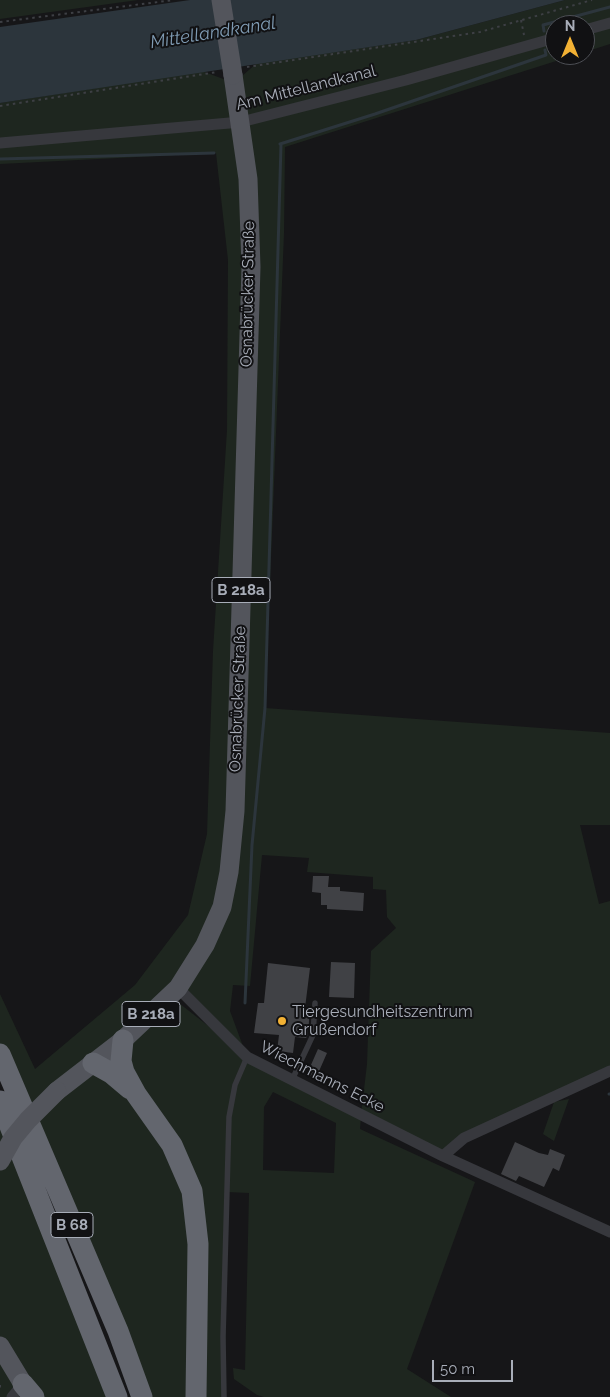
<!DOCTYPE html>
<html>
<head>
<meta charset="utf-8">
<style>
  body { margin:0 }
  #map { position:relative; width:610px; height:1397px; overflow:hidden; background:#161618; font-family:Raleway,sans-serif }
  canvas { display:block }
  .north { position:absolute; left:545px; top:15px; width:50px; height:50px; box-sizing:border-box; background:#111113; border:1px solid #4d4f55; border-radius:50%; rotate:0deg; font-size:14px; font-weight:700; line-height:20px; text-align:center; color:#a8adb8 }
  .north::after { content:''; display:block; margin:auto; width:18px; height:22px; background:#f2b134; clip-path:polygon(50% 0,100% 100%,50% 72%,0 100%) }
  .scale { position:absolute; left:432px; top:1360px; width:81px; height:22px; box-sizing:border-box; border:2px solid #a8adb8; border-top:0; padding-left:6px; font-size:15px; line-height:18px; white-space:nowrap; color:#a8adb8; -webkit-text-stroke:4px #111113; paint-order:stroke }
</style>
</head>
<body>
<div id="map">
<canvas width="610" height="1397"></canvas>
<div class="north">N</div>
<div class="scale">50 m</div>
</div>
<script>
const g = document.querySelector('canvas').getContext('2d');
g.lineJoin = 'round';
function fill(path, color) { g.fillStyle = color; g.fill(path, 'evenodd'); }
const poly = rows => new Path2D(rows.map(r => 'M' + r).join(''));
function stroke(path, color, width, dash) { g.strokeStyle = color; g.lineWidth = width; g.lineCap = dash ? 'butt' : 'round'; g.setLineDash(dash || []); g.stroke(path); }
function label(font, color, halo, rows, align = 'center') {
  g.font = font + ' Raleway,sans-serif'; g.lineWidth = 4; g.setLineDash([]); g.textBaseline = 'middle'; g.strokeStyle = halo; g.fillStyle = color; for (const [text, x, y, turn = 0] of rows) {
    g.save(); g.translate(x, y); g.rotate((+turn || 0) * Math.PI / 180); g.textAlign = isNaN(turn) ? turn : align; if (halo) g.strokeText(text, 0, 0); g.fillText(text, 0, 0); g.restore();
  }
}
fill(poly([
  [0,0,138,0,0,19],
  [565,0,610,0,610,44,585,52,585,25,555,25,555,55,575,55,285,147,284,233,265,708,610,733,610,825,580,825,599,904,610,901,610,1071,464,1138,443,1156,361,1116,360,1129,475,1182,407,1369,451,1397,264,1397,257,1395,234,1379,233,1368,245,1370,249,1193,227,1192,225,1397,199,1397,202,1364,203,1244,197,1189,177,1143,127,1066,129,1045,175,1000,243,1053,178,988,123,1040,78,1075,93,1069,117,1082,149,1117,167,1145,187,1191,194,1245,193,1397,142,1397,118,1331,0,1053,0,994,35,1069,135,985,188,915,207,834,213,651,227,430,228,260,216,153,0,164,0,103,202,71,234,83,257,63,416,40],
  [262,855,309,858,307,872,373,877,373,889,386,890,387,917,396,928,371,951,367,1064,361,1115,247,1057,230,1011,233,985,250,986],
  [273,1092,336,1123,334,1173,263,1170,264,1107],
  [0,1092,117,1397,0,1397],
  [569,1099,554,1141,543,1134,554,1102]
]), '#1e261f');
fill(poly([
  [190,0,565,0,416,40,0,103,0,27]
]), '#2c353c');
stroke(poly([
  [544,31,543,25,610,7],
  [280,144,375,114,546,55,545,50],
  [0,159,214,153],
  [245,1003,252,845,265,708,281,144],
  [609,1094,610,1094]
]), '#2c353c', 3);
fill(poly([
  [313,876,329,876,328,887,340,887,340,891,364,893,363,911,327,909,327,905,321,905,321,893,312,892],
  [331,962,355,963,354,998,329,997],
  [268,963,310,968,305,1008,310,1008,308,1035,306,1038,295,1037,293,1053,277,1051,279,1035,254,1033,258,1003,264,1003],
  [318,1049,327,1053,316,1078,307,1074],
  [515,1142,539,1153,548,1155,550,1149,565,1155,559,1171,553,1168,544,1187,519,1176,516,1181,501,1174]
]), '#404145');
stroke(poly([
  [521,20,524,35],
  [0,22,174,0],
  [247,67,480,32,592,0],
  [0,106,217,72],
  [0,1385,0,1388]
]), '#3d3f44', 2, [2.5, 4]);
stroke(poly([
  [292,1080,313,1035,315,1003],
  [224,1397,223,1337,229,1117,235,1085,247,1057]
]), '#37383d', 5.5);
stroke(poly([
  [585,30,610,23],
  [0,143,241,122,406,80,555,38],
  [178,988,247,1057,443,1156,610,1232],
  [443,1156,464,1138,610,1071],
  [12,1397,23,1384]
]), '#37383d', 11);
stroke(poly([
  [57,1091,123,1040,178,988,205,945,222,907,229,872,235,811,251,267,248,179,233,75],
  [0,1346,23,1384]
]), '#53555c', 19);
stroke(poly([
  [123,1040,121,1061,124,1072,136,1094,172,1145,192,1191,198,1244,196,1397],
  [0,1054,118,1331,142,1397],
  [93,1063,111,1073,130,1089],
  [0,1101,117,1397],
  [23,1384,34,1397]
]), '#63666e', 21);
stroke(poly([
  [221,0,233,75],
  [0,1161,13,1138,28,1120,57,1091]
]), '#53555c', 19);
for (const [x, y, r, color] of [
  [282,1021,5,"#f2b134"]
]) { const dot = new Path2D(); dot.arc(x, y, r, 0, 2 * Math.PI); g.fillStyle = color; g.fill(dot); stroke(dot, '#111113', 2); }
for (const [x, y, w] of [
  [241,590,58],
  [151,1014,58],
  [72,1225,42]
]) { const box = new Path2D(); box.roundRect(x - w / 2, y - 12.5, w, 25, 4); g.fillStyle = '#111113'; g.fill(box); stroke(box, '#a8adb8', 1); }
label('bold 15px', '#a8adb8', null, [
  ["B 218a",241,590],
  ["B 218a",151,1014],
  ["B 68",72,1225]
]);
label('16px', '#a8adb8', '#111113', [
  ["Am Mittellandkanal",306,88,-14],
  ["Osnabrücker Straße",248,294,-89],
  ["Osnabrücker Straße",238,699,-88],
  ["Wiechmanns Ecke",322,1077,27]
]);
label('16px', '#a8adb8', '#111113', [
  ["Tiergesundheitszentrum",292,1012],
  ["Grußendorf",292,1030]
], 'left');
label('italic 18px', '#7f9bb3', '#111113', [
  ["Mittellandkanal",213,33,-9]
]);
</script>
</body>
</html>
